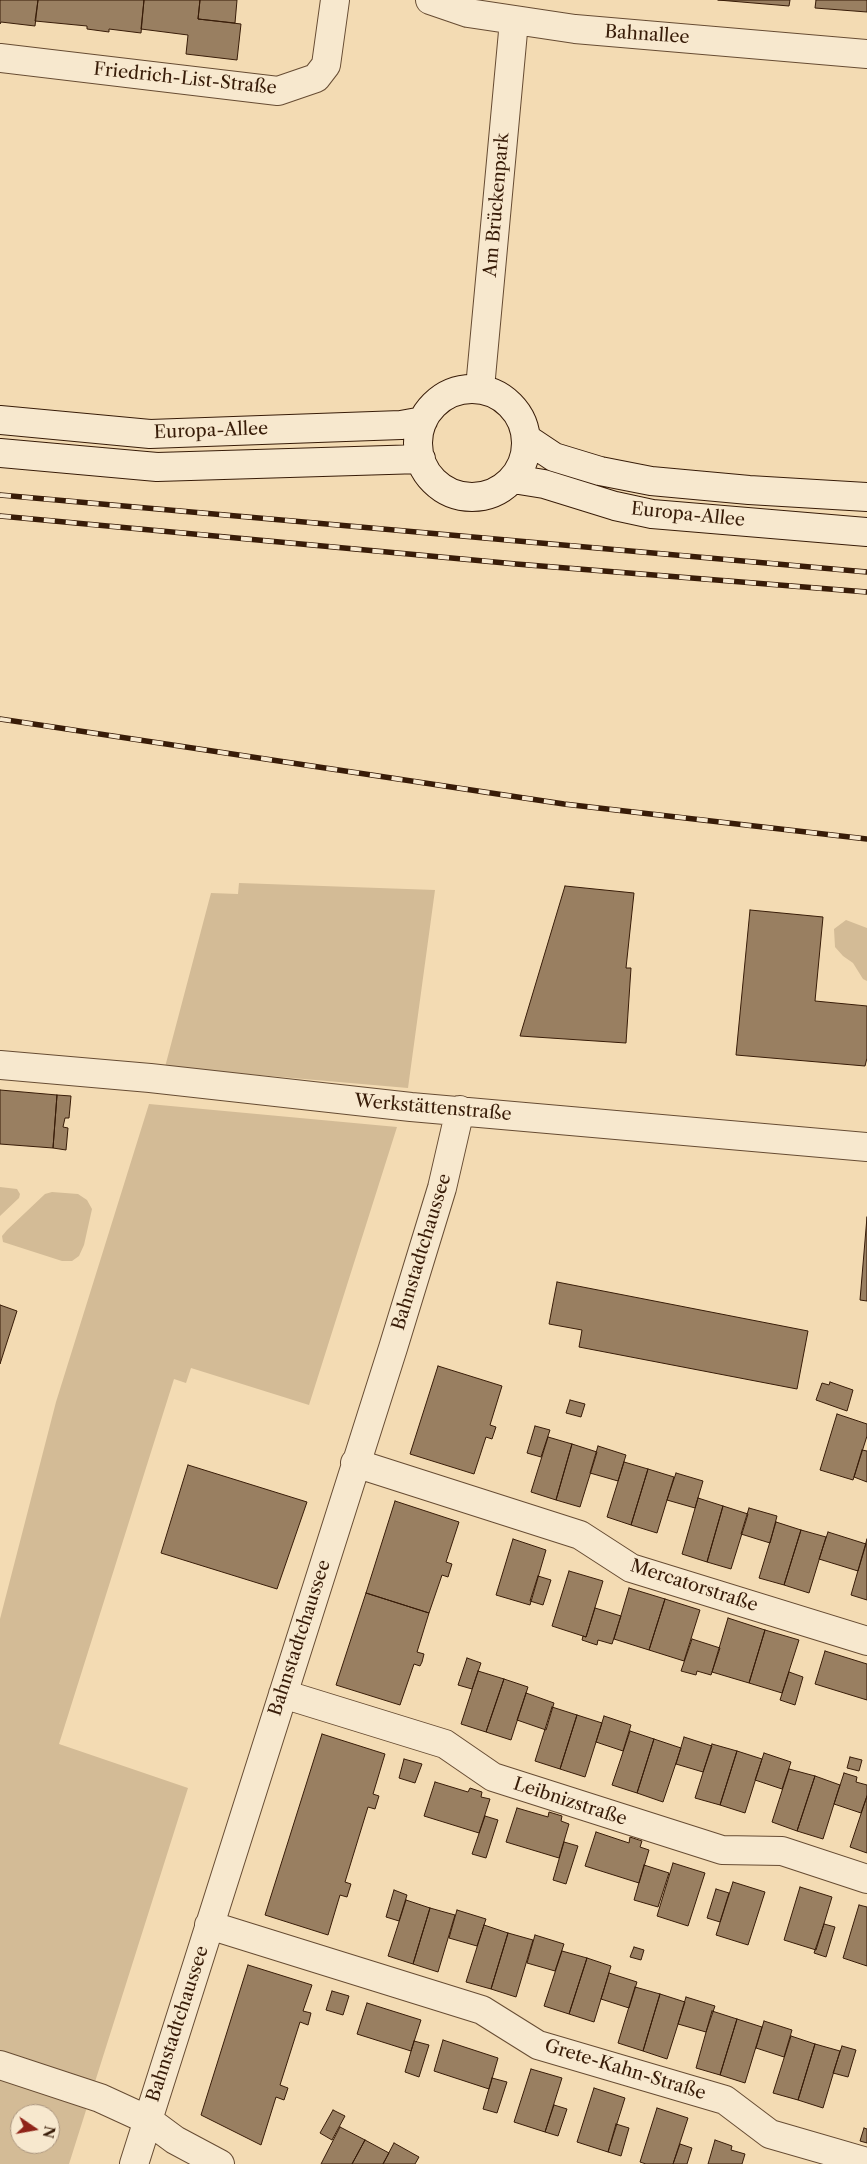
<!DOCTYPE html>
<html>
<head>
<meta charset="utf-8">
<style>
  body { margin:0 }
  #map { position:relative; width:867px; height:2164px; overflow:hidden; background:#f3dbb3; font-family:"Libre Caslon Text",serif }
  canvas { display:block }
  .north { position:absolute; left:10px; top:2104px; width:50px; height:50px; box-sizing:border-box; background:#f7e8ce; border:1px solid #ab967f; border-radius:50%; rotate:102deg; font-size:14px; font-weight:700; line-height:20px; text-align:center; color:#381c08 }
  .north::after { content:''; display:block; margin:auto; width:18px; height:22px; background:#8f2418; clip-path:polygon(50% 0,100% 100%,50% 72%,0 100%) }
</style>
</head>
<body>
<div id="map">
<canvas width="867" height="2164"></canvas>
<div class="north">N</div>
</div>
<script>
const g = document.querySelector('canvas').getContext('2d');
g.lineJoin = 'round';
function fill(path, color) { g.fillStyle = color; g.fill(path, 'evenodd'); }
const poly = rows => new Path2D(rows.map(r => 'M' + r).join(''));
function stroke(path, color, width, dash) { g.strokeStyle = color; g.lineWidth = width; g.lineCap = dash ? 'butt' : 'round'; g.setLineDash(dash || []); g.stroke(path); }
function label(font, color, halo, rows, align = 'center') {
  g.font = font + ' "Libre Caslon Text",serif'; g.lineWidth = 5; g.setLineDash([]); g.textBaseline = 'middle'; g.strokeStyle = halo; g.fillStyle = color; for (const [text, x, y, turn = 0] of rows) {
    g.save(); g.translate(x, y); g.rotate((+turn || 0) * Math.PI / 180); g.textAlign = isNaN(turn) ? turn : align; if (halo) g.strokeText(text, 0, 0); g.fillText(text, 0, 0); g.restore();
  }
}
fill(poly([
  [239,883,435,890,408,1088,165,1067,211,893,238,894],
  [846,920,867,928,867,981,863,979,853,963,843,956,835,947,834,929],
  [149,1104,397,1127,309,1405,191,1368,186,1383,174,1379,59,1744,188,1788,69,2164,0,2164,0,1619,56,1402],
  [20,2114,50,2114,50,2144,20,2144],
  [0,1187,17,1189,20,1194,19,1198,0,1216],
  [52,1192,78,1194,87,1200,92,1209,84,1245,79,1256,72,1261,62,1261,3,1242,2,1236,7,1230,45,1194]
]), '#d3bb96');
const building = poly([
  [0,0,38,0,35,26,1,22,0,24,0,0],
  [38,0,144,0,141,33,109,29,109,32,87,29,87,26,35,21,38,0],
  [144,0,200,0,198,19,241,24,237,60,186,54,188,35,141,29,144,0],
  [200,0,237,0,235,23,198,19,200,0],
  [718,0,790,0,789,6,718,0],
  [816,0,867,0,867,12,815,8,816,0],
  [565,886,634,893,626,968,631,968,626,1043,520,1036,565,886],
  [750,910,823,917,815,1001,867,1006,867,1058,865,1066,736,1055,750,910],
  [0,1090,57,1095,53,1148,0,1144,0,1090],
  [57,1095,71,1096,69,1118,65,1118,63,1127,68,1128,66,1150,53,1148,57,1095],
  [867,1217,867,1301,860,1300,867,1217],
  [557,1282,808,1331,797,1389,579,1347,582,1330,549,1324,557,1282],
  [0,1305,17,1311,0,1364,0,1305],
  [438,1366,502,1386,490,1425,496,1427,492,1439,486,1437,474,1474,410,1454,438,1366],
  [830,1382,853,1390,847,1411,816,1400,822,1383,829,1385,830,1382],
  [570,1400,585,1404,581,1417,566,1413,570,1400],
  [837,1414,867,1424,867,1436,853,1480,820,1470,837,1414],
  [535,1426,550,1430,541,1457,527,1453,535,1426],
  [548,1437,572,1444,556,1500,531,1492,548,1437],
  [572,1444,597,1452,580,1507,556,1500,572,1444],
  [598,1446,626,1455,618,1481,590,1473,598,1446],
  [862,1450,867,1451,867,1482,854,1477,862,1450],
  [624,1462,648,1469,631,1525,607,1517,624,1462],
  [188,1465,307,1502,277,1589,161,1553,188,1465],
  [648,1469,674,1477,657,1533,631,1525,648,1469],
  [676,1473,703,1481,695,1508,667,1500,676,1473],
  [698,1498,723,1506,707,1562,682,1554,698,1498],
  [395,1501,459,1522,446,1562,452,1564,448,1577,442,1575,429,1613,366,1593,395,1501],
  [723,1506,748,1514,731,1569,707,1562,723,1506],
  [749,1508,777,1516,770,1543,741,1534,749,1508],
  [776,1522,801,1530,784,1585,759,1578,776,1522],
  [801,1530,826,1537,809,1593,784,1585,801,1530],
  [828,1532,866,1544,858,1571,819,1559,828,1532],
  [513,1539,546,1550,530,1605,496,1595,513,1539],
  [867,1539,867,1600,851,1595,867,1539],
  [569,1571,603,1581,586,1637,552,1626,569,1571],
  [538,1576,551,1580,543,1605,530,1601,538,1576],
  [629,1588,665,1599,649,1650,614,1639,629,1588],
  [366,1593,429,1613,417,1652,424,1654,422,1662,420,1666,414,1664,400,1705,336,1685,366,1593],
  [665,1599,700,1610,684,1661,649,1650,665,1599],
  [595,1608,621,1616,612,1644,598,1640,597,1645,582,1640,583,1636,586,1637,595,1608],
  [728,1618,765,1630,749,1683,712,1672,728,1618],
  [765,1630,799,1640,782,1693,749,1683,765,1630],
  [692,1639,720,1648,711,1675,697,1671,696,1675,681,1671,692,1639],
  [825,1651,867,1664,867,1700,815,1684,825,1651],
  [467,1658,481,1663,472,1689,458,1685,467,1658],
  [478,1671,504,1679,486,1732,461,1724,478,1671],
  [789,1672,803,1677,795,1705,780,1700,789,1672],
  [504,1679,528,1687,511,1740,486,1732,504,1679],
  [526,1693,554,1703,546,1730,517,1720,526,1693],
  [552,1707,577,1715,560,1769,535,1761,552,1707],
  [577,1715,602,1723,585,1777,560,1769,577,1715],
  [604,1716,631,1725,623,1751,596,1742,604,1716],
  [630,1731,654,1739,637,1793,612,1785,630,1731],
  [322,1734,385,1754,373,1794,379,1796,375,1809,368,1807,345,1882,351,1884,347,1897,340,1895,328,1935,265,1915,322,1734],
  [684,1737,712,1746,703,1772,676,1764,684,1737],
  [654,1739,681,1748,663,1802,637,1793,654,1739],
  [712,1744,737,1751,720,1805,695,1798,712,1744],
  [737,1751,762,1759,745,1813,720,1805,737,1751],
  [764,1753,791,1762,782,1789,755,1780,764,1753],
  [850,1757,862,1760,859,1771,847,1768,850,1757],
  [404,1759,422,1764,415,1783,399,1778,404,1759],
  [789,1769,815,1776,797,1831,772,1822,789,1769],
  [844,1773,857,1777,856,1782,867,1785,867,1796,861,1813,834,1804,844,1773],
  [815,1776,840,1785,823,1839,797,1831,815,1776],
  [435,1782,468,1792,470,1788,482,1792,481,1797,490,1799,479,1833,424,1816,435,1782],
  [867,1796,867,1853,850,1847,867,1796],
  [517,1808,548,1817,549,1812,562,1816,561,1821,569,1824,559,1858,506,1842,517,1808],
  [485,1816,498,1820,486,1858,472,1854,485,1816],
  [596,1832,629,1843,630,1837,642,1841,640,1847,649,1850,639,1883,585,1866,596,1832],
  [564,1842,578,1846,566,1884,553,1880,564,1842],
  [673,1863,705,1873,688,1926,657,1916,673,1863],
  [644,1865,669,1873,658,1907,634,1900,644,1865],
  [733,1882,765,1892,748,1945,716,1935,733,1882],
  [800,1887,832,1897,816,1950,784,1940,800,1887],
  [716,1889,729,1893,720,1922,707,1918,716,1889],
  [394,1890,407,1895,399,1921,386,1917,394,1890],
  [406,1900,430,1908,413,1964,388,1956,406,1900],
  [859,1905,867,1907,867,1966,843,1958,859,1905],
  [430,1908,455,1915,438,1972,413,1964,430,1908],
  [457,1910,486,1919,477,1946,449,1938,457,1910],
  [824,1924,835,1927,826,1957,814,1953,824,1924],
  [484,1925,508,1933,491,1989,466,1982,484,1925],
  [508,1933,533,1940,516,1997,491,1989,508,1933],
  [535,1935,564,1944,555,1971,527,1963,535,1935],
  [634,1947,644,1950,641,1960,630,1957,634,1947],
  [562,1951,587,1958,569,2014,544,2006,562,1951],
  [587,1958,611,1966,594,2022,569,2014,587,1958],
  [248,1965,312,1985,303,2011,311,2013,308,2025,300,2022,280,2085,288,2088,284,2100,276,2097,261,2145,201,2115,248,1965],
  [609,1973,637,1982,629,2008,601,1999,609,1973],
  [635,1987,660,1994,643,2051,618,2043,635,1987],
  [332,1991,349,1996,343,2015,326,2010,332,1991],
  [660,1994,685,2002,667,2059,643,2051,660,1994],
  [686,1997,715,2006,706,2032,678,2024,686,1997],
  [367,2003,421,2020,411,2051,357,2034,367,2003],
  [712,2011,737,2019,720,2075,696,2068,712,2011],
  [737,2019,762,2027,745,2083,720,2075,737,2019],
  [764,2021,792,2030,784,2057,756,2048,764,2021],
  [791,2036,815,2044,798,2100,773,2093,791,2036],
  [443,2040,498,2058,489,2089,434,2071,443,2040],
  [414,2041,429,2045,419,2077,405,2072,414,2041],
  [815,2044,840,2051,823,2108,798,2100,815,2044],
  [842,2046,856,2050,848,2077,833,2073,842,2046],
  [531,2069,562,2078,545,2132,514,2122,531,2069],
  [492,2078,507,2082,497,2113,483,2109,492,2078],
  [594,2088,625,2098,608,2152,577,2142,594,2088],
  [554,2105,567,2109,558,2136,545,2132,554,2105],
  [657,2108,688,2118,673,2164,646,2164,640,2162,657,2108],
  [333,2110,345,2116,332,2140,320,2133,333,2110],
  [616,2124,629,2128,621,2156,608,2152,616,2124],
  [340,2127,365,2140,352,2164,321,2164,340,2127],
  [864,2128,867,2129,867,2143,860,2141,864,2128],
  [365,2140,389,2153,383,2164,352,2164,365,2140],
  [715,2140,732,2146,731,2150,745,2154,742,2164,708,2164,715,2140],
  [394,2143,419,2157,415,2164,383,2164,394,2143],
  [680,2144,692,2148,687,2164,673,2164,680,2144]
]);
fill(building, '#997f61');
stroke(building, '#381c08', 1);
const minor = poly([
  [0,58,278,91,316,78,326,65,335,0],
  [0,1065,150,1078,411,1107,867,1147],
  [355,1463,580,1535,631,1568,867,1641],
  [283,1694,445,1744,493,1777,722,1850,782,1851,867,1879],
  [209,1925,482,2010,538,2045,725,2100,770,2134,867,2162],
  [0,2065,100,2098,148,2120,175,2140,220,2164],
  [134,2164,393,1348,442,1188,460,1110]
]);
const tertiary = poly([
  [430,0,468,13,575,29,867,54],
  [480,388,514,21]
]);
const secondary = poly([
  '418 443a54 54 0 1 1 108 0a54 54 0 1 1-108 0Z',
  [0,420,150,434,401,425,423,421],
  [527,439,554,457,600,471,651,481,749,490,867,497],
  [0,453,157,467,421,459],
  [513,479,544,484,615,506,652,514,867,532]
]);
stroke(minor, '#674c33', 30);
stroke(tertiary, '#674c33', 30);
stroke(secondary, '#381c08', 30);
stroke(minor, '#f7e8ce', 28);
stroke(tertiary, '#f7e8ce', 28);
stroke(secondary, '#f7e8ce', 28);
const rail = poly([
  [0,495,867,572],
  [0,516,516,564,867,592],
  [0,719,564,804,867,839]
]);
stroke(rail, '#381c08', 5.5);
stroke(rail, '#f7e8ce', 4, [11]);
label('18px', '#381c08', '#f7e8ce', [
  ["Bahnallee",647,35,4],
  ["Friedrich-List-Straße",185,79,6],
  ["Am Brückenpark",497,205,-85],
  ["Europa-Allee",211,431,-2],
  ["Europa-Allee",688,515,6],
  ["Werkstättenstraße",433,1108,5],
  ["Bahnstadtchaussee",422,1252,-73],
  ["Mercatorstraße",694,1586,18],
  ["Bahnstadtchaussee",300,1638,-72],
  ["Leibnizstraße",570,1802,18],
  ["Bahnstadtchaussee",178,2024,-72],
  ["Grete-Kahn-Straße",625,2070,17]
]);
</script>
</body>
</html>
